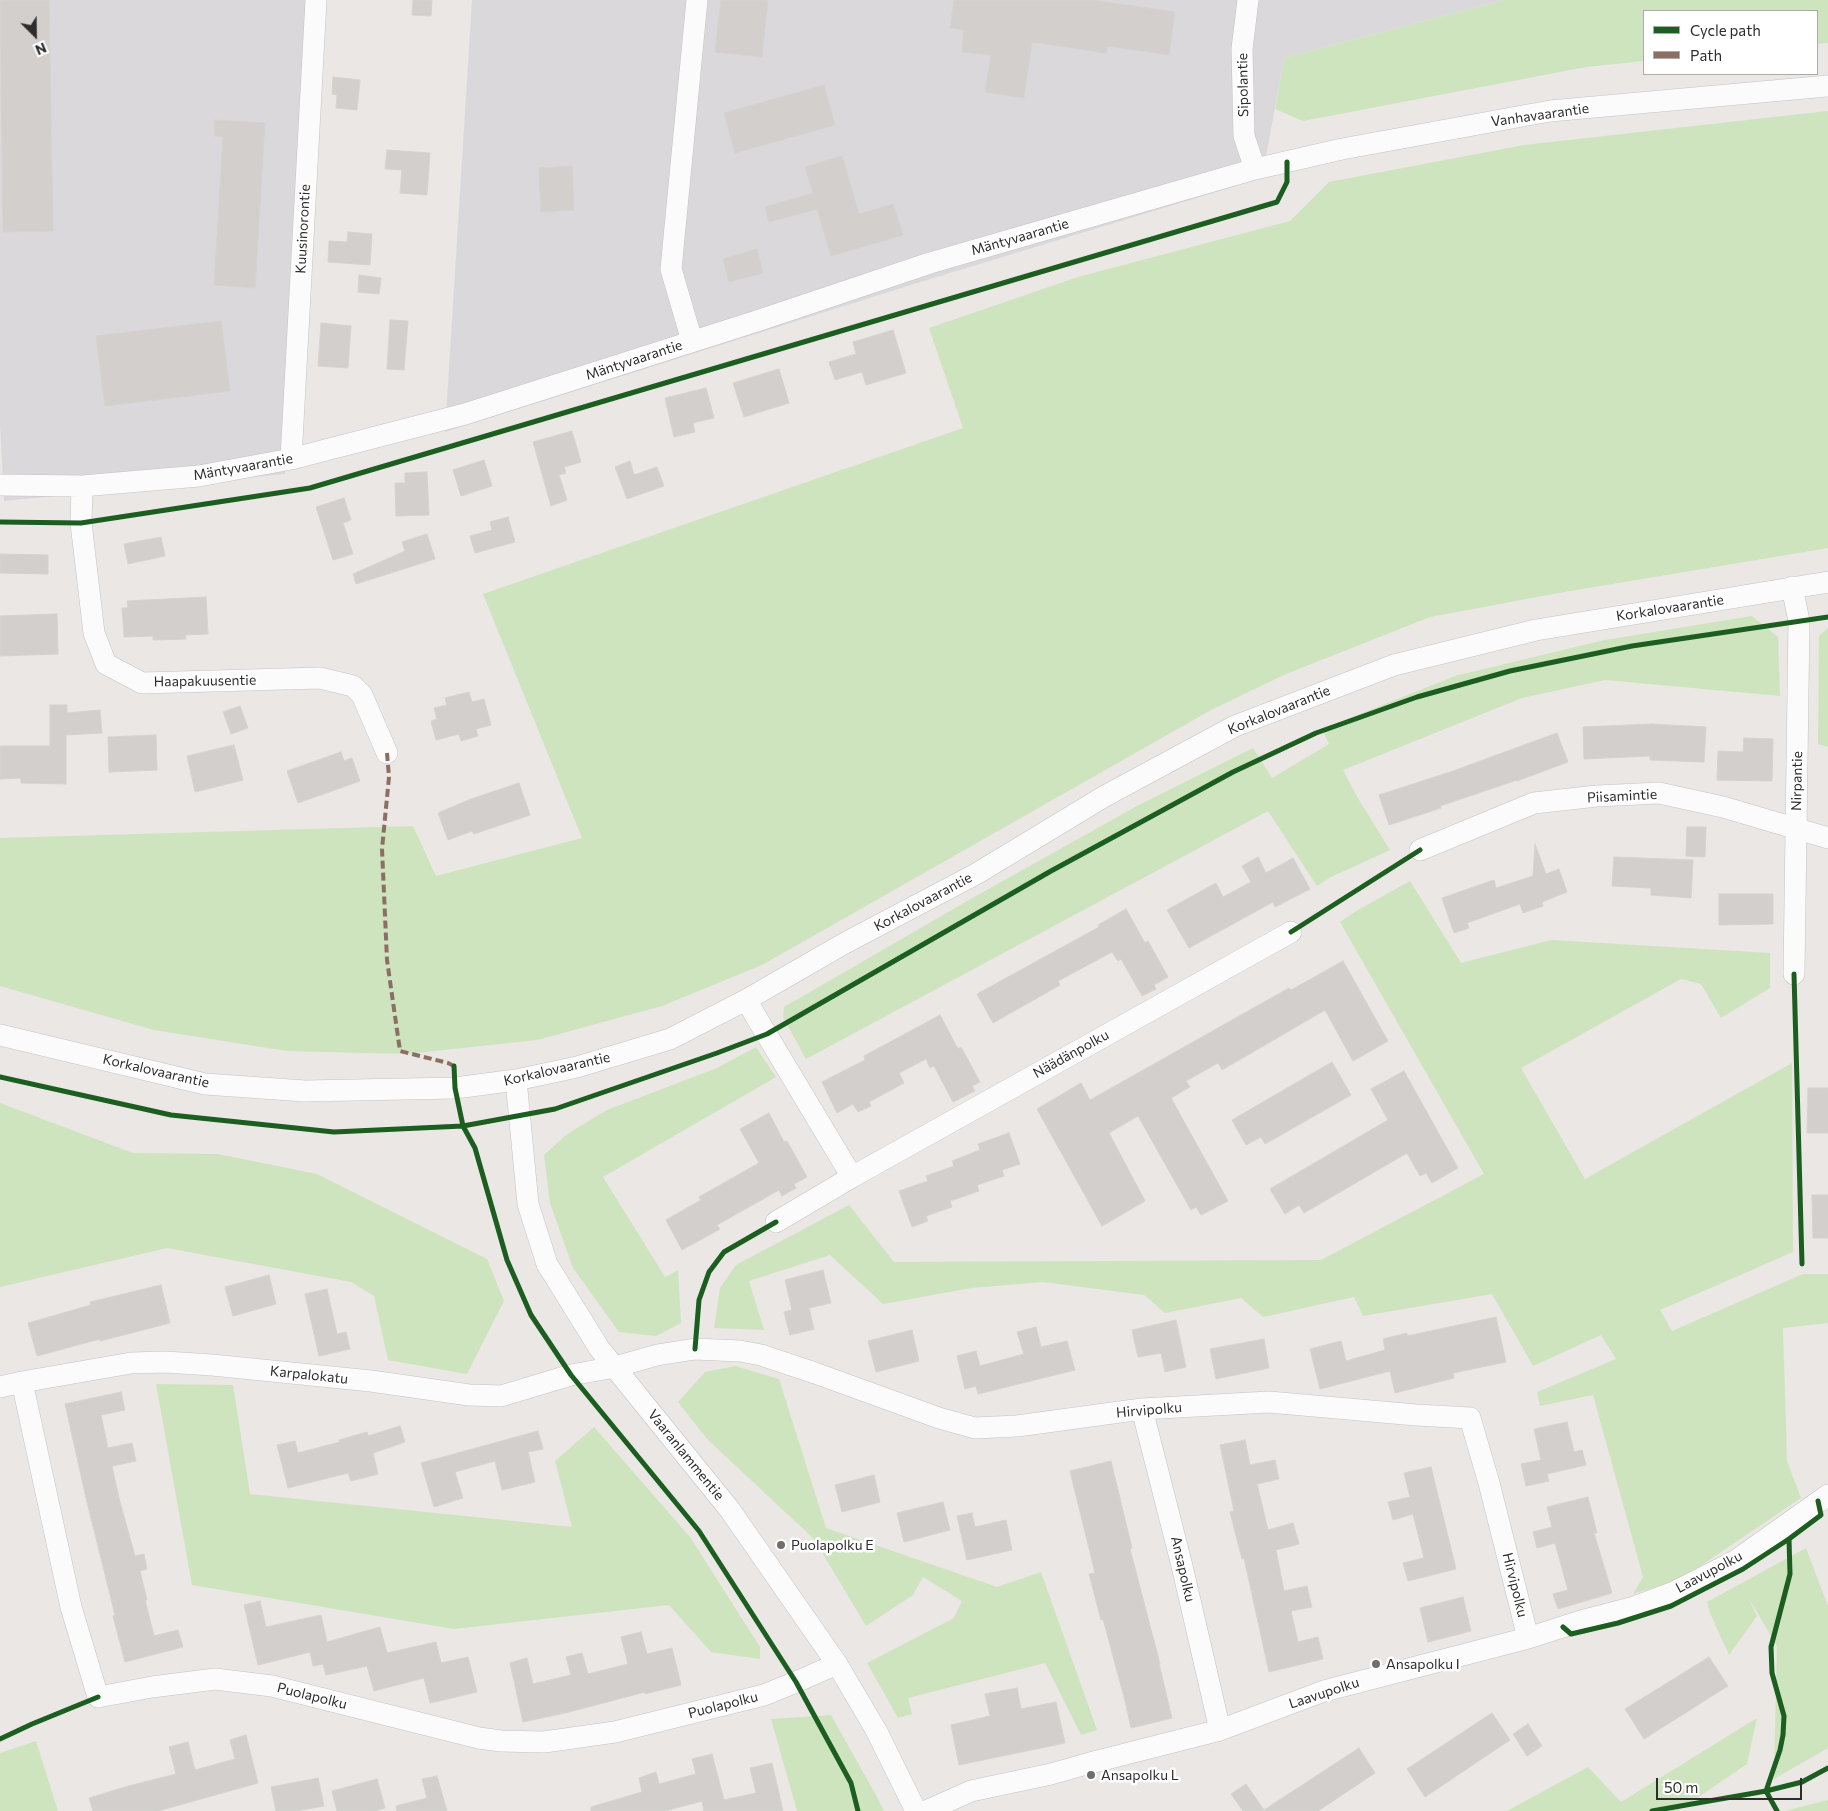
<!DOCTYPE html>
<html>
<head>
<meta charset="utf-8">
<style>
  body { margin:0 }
  #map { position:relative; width:1828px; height:1811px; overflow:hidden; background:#eae7e4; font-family:Commissioner,sans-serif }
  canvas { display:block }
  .legend { position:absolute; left:1643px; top:10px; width:175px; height:65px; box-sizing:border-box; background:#fff; border:1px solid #ababab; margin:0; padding:6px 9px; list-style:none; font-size:15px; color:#2d2d2d }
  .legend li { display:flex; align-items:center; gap:10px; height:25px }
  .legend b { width:25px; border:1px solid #ababab }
  .north { position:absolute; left:10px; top:10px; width:50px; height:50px; -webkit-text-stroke:4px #fff; paint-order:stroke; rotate:157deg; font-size:14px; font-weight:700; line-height:20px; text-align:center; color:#2d2d2d }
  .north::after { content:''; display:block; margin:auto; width:18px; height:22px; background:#2d2d2d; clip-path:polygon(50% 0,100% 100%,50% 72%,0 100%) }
  .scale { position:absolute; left:1656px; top:1778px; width:146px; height:22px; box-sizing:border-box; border:2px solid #2d2d2d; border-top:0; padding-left:6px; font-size:15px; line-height:18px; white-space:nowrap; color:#2d2d2d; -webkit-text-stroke:4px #fff; paint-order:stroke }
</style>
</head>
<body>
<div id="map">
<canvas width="1828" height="1811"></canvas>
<ul class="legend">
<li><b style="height:6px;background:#1b5e20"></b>Cycle path</li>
<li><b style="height:6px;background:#8d6e63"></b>Path</li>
</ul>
<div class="north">N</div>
<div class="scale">50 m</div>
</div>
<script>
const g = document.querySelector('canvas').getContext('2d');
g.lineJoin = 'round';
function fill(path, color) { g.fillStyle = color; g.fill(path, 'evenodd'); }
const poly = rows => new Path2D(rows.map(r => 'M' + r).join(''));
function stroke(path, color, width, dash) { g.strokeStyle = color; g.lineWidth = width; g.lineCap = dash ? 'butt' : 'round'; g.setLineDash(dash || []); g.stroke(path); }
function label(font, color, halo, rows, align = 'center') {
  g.font = font + ' Commissioner,sans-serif'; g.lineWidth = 5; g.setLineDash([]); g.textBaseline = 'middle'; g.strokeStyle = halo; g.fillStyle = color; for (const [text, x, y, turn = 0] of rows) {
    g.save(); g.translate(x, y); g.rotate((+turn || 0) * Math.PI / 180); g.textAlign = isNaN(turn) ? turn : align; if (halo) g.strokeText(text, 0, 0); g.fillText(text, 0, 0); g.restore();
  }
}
fill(poly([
  [0,0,314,0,285,474,4,501,0,425],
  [472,0,1504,0,1284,58,1262,178,914,284,445,432]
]), '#dbd8db');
fill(poly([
  [1504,0,1828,0,1828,43,1817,44,1817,11,1644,11,1644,61,1586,67,1303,121,1275,109,1284,58],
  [1828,111,1828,548,1564,592,1430,617,1286,674,1211,710,762,965,662,1006,537,1040,406,1054,287,1051,154,1030,0,986,0,838,413,826,436,876,582,838,483,594,963,428,929,328,1078,277,1290,221,1329,182,1524,145],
  [1752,616,1778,637,1780,696,1605,680,1522,698,1343,770,1356,795,1390,850,1331,877,1317,886,1268,811,806,1059,783,1017,784,1007,976,896,1137,806,1253,748,1272,778,1329,744,1322,729,1455,676,1605,640],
  [1828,628,1828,747,1818,744,1819,636],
  [1410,881,1461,963,1551,940,1770,953,1770,988,1721,1018,1701,984,1681,979,1521,1068,1585,1179,1792,1063,1793,1252,1660,1310,1672,1331,1803,1274,1828,1274,1828,1323,1783,1328,1787,1461,1801,1498,1681,1579,1633,1594,1643,1577,1593,1395,1540,1406,1537,1392,1616,1359,1601,1335,1533,1366,1492,1294,1363,1316,1354,1297,1263,1317,1241,1298,1165,1313,1144,1295,1043,1282,971,1288,883,1304,830,1255,749,1281,764,1330,714,1328,720,1288,736,1265,849,1205,894,1262,1321,1260,1484,1174,1340,922,1358,910],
  [756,1047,776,1077,603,1177,665,1277,678,1270,681,1323,656,1336,619,1332,573,1268,550,1203,544,1155,567,1134,607,1110,717,1068],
  [0,1103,133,1153,218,1154,317,1174,487,1259,504,1301,467,1374,388,1360,374,1296,351,1282,167,1248,0,1287],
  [735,1366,779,1379,826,1528,997,1587,1041,1572,1097,1730,1081,1735,1045,1663,908,1698,912,1714,898,1718,867,1663,954,1618,962,1601,923,1577,913,1595,866,1626,814,1539,707,1439,678,1402,705,1372],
  [156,1384,233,1385,250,1494,572,1527,555,1461,594,1427,690,1537,760,1647,760,1659,711,1652,669,1605,454,1629,192,1585],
  [1806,1548,1828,1606,1828,1748,1774,1779,1777,1646,1748,1597,1757,1616,1729,1655,1710,1613,1707,1602],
  [831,1715,877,1797,884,1811,797,1811,771,1719],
  [1757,1718,1747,1764,1678,1811,1507,1811,1588,1767,1621,1802],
  [36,1741,58,1811,0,1811,0,1753],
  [1828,1800,1828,1811,1785,1811]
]), '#cee4be');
const building = poly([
  [0,0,49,0,53,231,3,232,0,0],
  [413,0,432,0,431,16,412,15,413,0],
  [721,0,768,0,762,57,715,52,721,0],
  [954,0,1093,0,1175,12,1169,55,1108,46,1106,53,1032,42,1024,98,985,92,991,55,962,52,964,30,950,28,954,0],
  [333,77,360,80,357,110,336,108,337,95,332,94,333,77],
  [824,85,835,125,735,153,724,113,824,85],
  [215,120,265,123,255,288,214,285,223,137,214,136,215,120],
  [387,150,430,153,427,195,400,193,402,170,385,169,387,150],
  [842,156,859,214,893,204,903,235,831,256,817,209,769,222,765,207,813,193,805,167,842,156],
  [572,166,574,210,541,212,539,168,572,166],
  [348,232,372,234,370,265,328,262,329,241,347,242,348,232],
  [757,249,763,273,729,282,723,259,757,249],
  [359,275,381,278,379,294,358,292,359,275],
  [390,320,408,321,404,370,387,369,390,320],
  [221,321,230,391,105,406,96,336,221,321],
  [321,323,351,326,348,368,318,366,321,323],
  [893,330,906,373,866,385,862,372,835,380,829,362,856,354,853,342,893,330],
  [779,369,789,403,744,417,733,383,779,369],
  [706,388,714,418,693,423,695,432,674,437,665,398,706,388],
  [572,431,581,462,564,467,566,473,559,475,567,500,551,506,533,442,572,431],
  [484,460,492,486,461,496,453,470,484,460],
  [630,461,634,475,657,467,664,486,627,499,615,467,630,461],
  [427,472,429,515,396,516,395,483,405,483,405,473,427,472],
  [344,498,351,520,343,523,353,554,333,560,316,507,344,498],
  [508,517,515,542,475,553,470,536,492,530,490,522,508,517],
  [427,534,435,559,356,584,353,574,405,551,402,542,427,534],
  [161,537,165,556,128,564,124,544,161,537],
  [0,554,48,555,48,574,0,573,0,554],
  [206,597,208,634,185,635,186,639,153,640,153,636,124,637,122,608,128,608,127,601,206,597],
  [57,614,58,654,0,656,0,616,57,614],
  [469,692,472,702,484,699,491,725,476,729,478,736,461,741,459,734,436,740,431,721,437,719,434,708,447,705,445,698,469,692],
  [50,705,67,705,67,713,100,710,102,733,66,735,66,784,21,783,21,778,0,779,0,746,50,746,50,705],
  [240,706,248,728,231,734,223,712,240,706],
  [1652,724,1706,727,1704,762,1650,760,1650,756,1584,759,1583,727,1652,724],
  [1557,733,1568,762,1517,781,1517,780,1440,806,1441,808,1389,825,1379,795,1453,771,1557,733],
  [156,735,157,770,109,772,108,737,156,735],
  [1744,738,1773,739,1772,781,1717,780,1718,751,1743,752,1744,738],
  [234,745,243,780,195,792,187,756,234,745],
  [341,752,344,761,352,758,360,781,298,803,287,771,341,752],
  [519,783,530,815,474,834,472,831,448,840,438,813,471,799,519,783],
  [1687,827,1706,827,1705,857,1686,856,1687,827],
  [1535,844,1546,874,1559,869,1567,892,1542,902,1543,906,1523,913,1520,904,1467,923,1469,928,1454,933,1442,898,1494,880,1496,888,1533,876,1535,844],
  [1258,857,1266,873,1293,858,1310,889,1275,907,1273,902,1189,948,1167,910,1216,883,1223,897,1251,882,1242,866,1258,857],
  [1614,857,1693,860,1691,898,1651,895,1651,888,1612,886,1614,857],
  [1719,894,1773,894,1773,924,1719,925,1719,894],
  [1126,909,1145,943,1148,941,1168,977,1154,985,1156,989,1142,996,1121,959,1118,961,1112,952,1058,981,1060,985,993,1023,977,994,1099,927,1098,925,1126,909],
  [1343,961,1388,1041,1353,1061,1325,1010,1222,1070,1218,1063,1186,1081,1190,1087,1171,1098,1228,1201,1201,1215,1196,1207,1191,1210,1138,1116,1109,1133,1145,1201,1102,1226,1037,1109,1081,1083,1090,1100,1289,988,1291,990,1343,961],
  [940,1015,958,1049,961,1047,980,1082,972,1086,975,1091,953,1102,934,1066,930,1068,926,1059,899,1073,904,1083,869,1102,871,1106,858,1112,853,1104,837,1113,822,1082,865,1060,864,1056,940,1015],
  [1332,1062,1351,1095,1265,1144,1261,1137,1246,1145,1232,1120,1332,1062],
  [1404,1071,1458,1168,1432,1183,1426,1173,1420,1176,1407,1153,1304,1213,1299,1205,1285,1214,1270,1189,1388,1120,1371,1089,1404,1071],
  [1808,1088,1828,1088,1828,1133,1807,1133,1808,1088],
  [769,1113,784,1142,787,1141,807,1177,794,1184,796,1188,782,1196,779,1190,717,1225,720,1229,682,1250,666,1220,701,1200,699,1197,759,1163,740,1129,769,1113],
  [1009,1133,1020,1164,1002,1170,1004,1176,977,1185,979,1191,950,1201,952,1207,926,1216,928,1221,912,1227,899,1191,928,1181,926,1176,954,1166,952,1161,980,1150,978,1144,1009,1133],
  [1812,1195,1828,1195,1828,1238,1813,1238,1812,1195],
  [823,1270,831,1303,809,1308,814,1329,790,1335,784,1312,792,1310,785,1280,823,1270],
  [269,1275,276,1304,233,1316,225,1287,269,1275],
  [161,1285,170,1323,100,1341,100,1339,37,1356,28,1323,91,1305,90,1302,161,1285],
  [327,1289,337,1334,346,1332,350,1349,319,1356,305,1294,327,1289],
  [1496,1317,1506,1362,1453,1373,1454,1378,1395,1393,1390,1371,1320,1389,1310,1349,1341,1341,1346,1361,1385,1350,1383,1339,1407,1333,1407,1336,1496,1317],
  [1176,1320,1186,1367,1165,1372,1161,1353,1138,1357,1132,1330,1176,1320],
  [1036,1327,1041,1347,1067,1341,1075,1370,978,1394,976,1386,965,1389,957,1356,976,1351,980,1366,1024,1354,1017,1332,1036,1327],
  [912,1330,919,1361,876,1372,868,1341,912,1330],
  [1264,1339,1269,1368,1216,1379,1210,1349,1264,1339],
  [121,1392,125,1410,101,1415,108,1448,132,1443,136,1461,112,1466,119,1498,135,1556,144,1554,147,1569,140,1571,147,1600,145,1600,154,1636,178,1630,183,1647,125,1662,113,1616,115,1615,86,1498,65,1404,121,1392],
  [1567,1422,1574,1452,1582,1450,1586,1465,1547,1474,1549,1481,1526,1486,1521,1464,1541,1460,1534,1429,1567,1422],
  [400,1426,405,1442,373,1453,378,1474,351,1481,348,1473,288,1488,277,1445,295,1441,298,1453,340,1442,339,1440,367,1432,368,1436,400,1426],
  [538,1431,543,1449,528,1452,535,1482,502,1490,495,1461,455,1472,463,1498,434,1507,421,1463,538,1431],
  [1245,1440,1250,1465,1275,1460,1279,1479,1257,1484,1268,1530,1293,1523,1299,1544,1276,1550,1284,1591,1307,1586,1312,1607,1291,1611,1298,1642,1318,1637,1323,1659,1269,1672,1244,1558,1242,1559,1230,1512,1234,1511,1220,1445,1245,1440],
  [1111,1461,1132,1548,1130,1549,1160,1664,1159,1664,1172,1718,1131,1728,1125,1701,1103,1619,1101,1620,1089,1574,1095,1573,1070,1471,1111,1461],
  [1431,1467,1456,1569,1408,1581,1403,1563,1424,1558,1413,1514,1393,1520,1388,1502,1410,1497,1404,1473,1431,1467],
  [874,1475,880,1502,842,1512,835,1485,874,1475],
  [1588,1497,1597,1533,1594,1533,1612,1593,1558,1609,1553,1594,1568,1590,1555,1543,1537,1548,1533,1532,1552,1527,1547,1507,1588,1497],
  [943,1502,950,1530,904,1542,897,1513,943,1502],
  [972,1513,975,1527,1006,1520,1012,1550,967,1560,957,1516,972,1513],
  [1463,1597,1471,1631,1428,1642,1420,1608,1463,1597],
  [260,1601,266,1627,321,1615,327,1642,380,1627,387,1653,436,1642,441,1663,468,1657,477,1692,430,1703,424,1678,374,1691,367,1666,326,1675,323,1664,313,1666,310,1652,258,1665,244,1605,260,1601],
  [641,1632,647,1654,672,1648,681,1685,645,1694,645,1692,569,1712,523,1722,510,1663,527,1658,533,1684,571,1675,566,1657,582,1653,588,1674,628,1664,621,1637,641,1632],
  [1709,1657,1728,1686,1644,1739,1625,1709,1709,1657],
  [1017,1688,1021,1709,1056,1702,1065,1743,959,1765,951,1725,990,1716,985,1694,1017,1688],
  [1492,1713,1510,1740,1425,1797,1407,1769,1492,1713],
  [1528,1724,1542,1746,1527,1756,1513,1734,1528,1724],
  [246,1735,258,1783,158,1811,93,1811,89,1798,125,1787,176,1774,169,1747,188,1742,195,1770,235,1759,230,1740,246,1735],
  [1359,1748,1375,1773,1318,1811,1243,1811,1231,1794,1246,1784,1264,1810,1359,1748],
  [712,1754,724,1800,756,1793,750,1768,772,1763,783,1811,704,1811,702,1801,665,1811,591,1811,591,1807,642,1792,639,1778,656,1772,659,1784,696,1774,692,1759,712,1754],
  [437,1776,447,1811,397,1811,396,1806,427,1798,422,1779,437,1776],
  [318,1778,324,1806,296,1811,276,1811,271,1787,318,1778],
  [377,1779,385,1808,375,1811,337,1811,332,1791,377,1779]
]);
fill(building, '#d2cfcd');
stroke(building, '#d5d3cf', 1);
const minor = poly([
  [1248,0,1242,49,1244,136,1255,169],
  [692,341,671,269,697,0],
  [291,459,316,0],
  [0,485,82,486,199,476,291,459,465,414,760,320,930,263,1255,169,1342,149,1550,111,1828,86],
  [82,486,81,523,94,633,106,664,142,683,320,678,353,686,362,695,387,753],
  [1792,587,1799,621,1794,974],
  [1420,850,1534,803,1597,796,1659,793,1723,807,1828,838],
  [746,1000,852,1177,1291,932],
  [0,1035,205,1084,305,1091,455,1088,516,1080,577,1067,670,1039,746,1000,845,943,976,874,1105,796,1235,726,1394,665,1536,630,1828,582],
  [516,1080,528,1204,547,1264,599,1348,730,1510,837,1664,876,1730,916,1811],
  [776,1222,852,1177],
  [22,1382,71,1607,98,1697,152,1687,215,1679,272,1686,479,1738,501,1741,544,1742,615,1732,764,1695,796,1682,837,1664],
  [0,1387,22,1382,131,1363,165,1362,212,1365,371,1381,469,1395,501,1396,571,1375,615,1367,657,1355,695,1349,740,1351,761,1355,815,1373,939,1418,975,1428,1017,1426,1142,1409,1269,1402,1416,1415,1470,1418,1489,1483,1528,1638],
  [1142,1409,1182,1566,1220,1730],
  [926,1811,971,1791,1051,1774,1090,1763,1220,1730,1324,1691,1528,1638,1581,1621,1631,1608,1674,1592,1735,1561,1828,1495]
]);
stroke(minor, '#c4c3c4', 22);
stroke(minor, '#fcfbfb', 21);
stroke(poly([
  [387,753,389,777,382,849,387,960,400,1051,448,1063,454,1066]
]), '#8d6e63', 4, [8, 4]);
stroke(poly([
  [0,522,81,523,310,488,1277,202,1287,182,1287,162],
  [1291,932,1420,850],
  [1794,974,1802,1264],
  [454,1066,455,1088,463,1126,475,1148,507,1260,531,1315,571,1375,699,1531,796,1682,851,1783,858,1811],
  [0,1077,171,1115,334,1132,463,1126,555,1109,717,1053,767,1034,1051,871,1233,772,1316,733,1417,697,1510,671,1632,646,1828,617],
  [695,1349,699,1300,709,1272,724,1252,776,1222],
  [1563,1627,1571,1634,1618,1623,1671,1606,1743,1569,1789,1539,1821,1515,1818,1501],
  [0,1739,32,1724,98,1697],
  [1652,1811,1766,1791,1802,1782,1828,1768],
  [1777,1811,1766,1791,1780,1750,1783,1735,1784,1716,1772,1673,1771,1647,1790,1574,1789,1539]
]), '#1b5e20', 5);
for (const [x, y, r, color] of [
  [781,1545,5,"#6f6e6d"],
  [1376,1664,5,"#6f6e6d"],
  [1091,1775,5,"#6f6e6d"]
]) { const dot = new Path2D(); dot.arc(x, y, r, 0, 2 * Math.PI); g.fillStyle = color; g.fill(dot); stroke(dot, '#fff', 2); }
label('14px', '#2d2d2d', '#fff', [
  ["Sipolantie",1243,85,-91],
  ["Vanhavaarantie",1540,115,-8],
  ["Kuusinorontie",303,229,-87],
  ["Mäntyvaarantie",1020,237,-16],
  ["Mäntyvaarantie",634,360,-18],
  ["Mäntyvaarantie",243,467,-10],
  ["Korkalovaarantie",1670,608,-9],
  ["Haapakuusentie",205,681,-1],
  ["Korkalovaarantie",1279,710,-22],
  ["Nirpantie",1797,781,-89],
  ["Piisamintie",1622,796,-3],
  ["Korkalovaarantie",923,902,-28],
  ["Näädänpolku",1071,1054,-29],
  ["Korkalovaarantie",557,1069,-13],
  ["Korkalovaarantie",156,1071,13],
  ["Karpalokatu",309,1375,6],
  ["Hirvipolku",1149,1410,-5],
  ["Vaaranlammentie",686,1455,51],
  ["Ansapolku",1183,1569,77],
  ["Laavupolku",1709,1572,-28],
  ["Hirvipolku",1515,1585,76],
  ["Laavupolku",1324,1693,-18],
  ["Puolapolku",312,1696,14],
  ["Puolapolku",723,1705,-14]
]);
label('14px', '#2d2d2d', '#fff', [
  ["Puolapolku E",791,1545],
  ["Ansapolku I",1386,1664],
  ["Ansapolku L",1101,1775]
], 'left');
</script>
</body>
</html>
